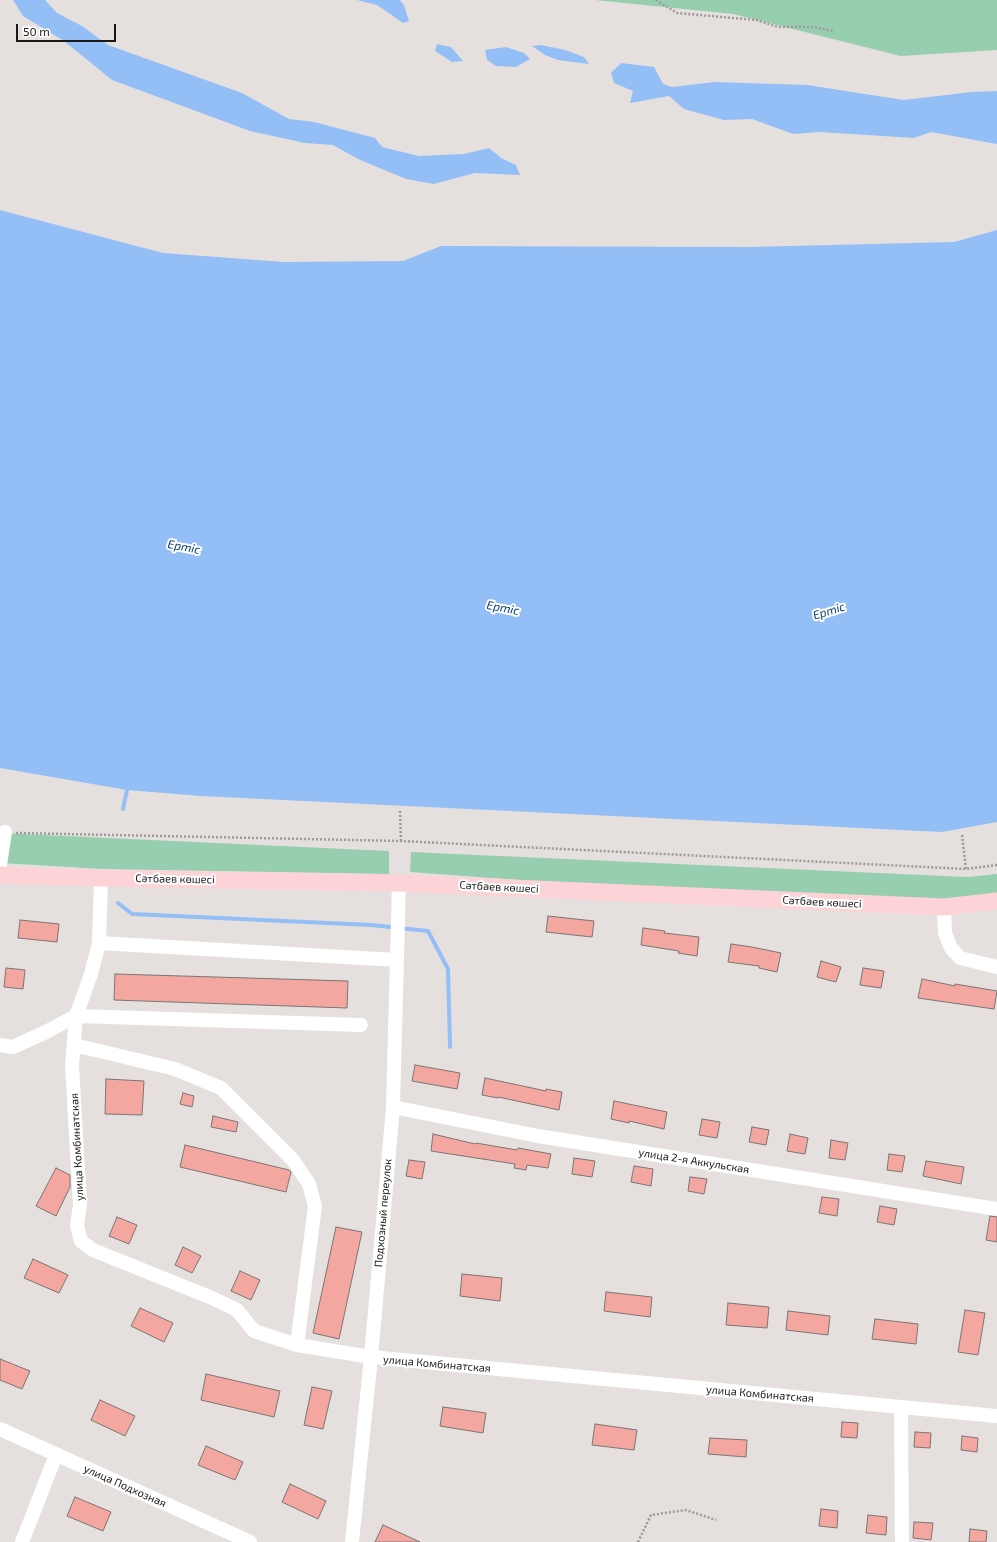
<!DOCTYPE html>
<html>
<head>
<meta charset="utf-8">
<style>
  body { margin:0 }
  #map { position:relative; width:997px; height:1542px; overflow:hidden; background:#e5e0de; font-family:"Exo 2",sans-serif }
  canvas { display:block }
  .scale { position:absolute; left:16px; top:24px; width:100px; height:18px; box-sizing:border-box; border:2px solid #1a1918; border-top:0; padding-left:5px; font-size:12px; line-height:14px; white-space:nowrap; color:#1a1918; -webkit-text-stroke:3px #fff; paint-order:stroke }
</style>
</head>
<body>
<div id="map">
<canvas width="997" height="1542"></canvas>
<div class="scale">50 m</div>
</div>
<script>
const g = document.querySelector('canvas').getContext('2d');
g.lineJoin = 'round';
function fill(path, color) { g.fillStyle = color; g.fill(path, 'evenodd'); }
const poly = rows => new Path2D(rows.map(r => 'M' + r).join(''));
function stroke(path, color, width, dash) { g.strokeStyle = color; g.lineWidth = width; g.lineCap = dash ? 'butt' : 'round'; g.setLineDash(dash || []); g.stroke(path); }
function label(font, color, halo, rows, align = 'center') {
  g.font = font + ' "Exo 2",sans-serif'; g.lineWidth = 4; g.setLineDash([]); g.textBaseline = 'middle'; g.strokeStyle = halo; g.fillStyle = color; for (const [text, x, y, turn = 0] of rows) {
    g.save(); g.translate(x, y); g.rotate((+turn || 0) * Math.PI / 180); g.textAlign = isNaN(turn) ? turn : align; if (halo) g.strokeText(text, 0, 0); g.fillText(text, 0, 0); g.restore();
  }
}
fill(poly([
  [595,0,997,0,997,50,901,56,733,14],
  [0,833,389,851,389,874,102,869,0,863],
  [411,852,967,877,997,874,997,897,845,904,410,872]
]), '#97ceaf');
fill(poly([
  [13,0,45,0,57,13,82,26,108,45,242,93,289,119,314,122,375,138,382,147,419,156,464,154,489,148,501,158,516,165,520,175,475,173,434,184,406,179,358,159,333,145,305,143,250,131,112,80,64,41,23,16],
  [357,0,400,0,404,5,409,21,403,23,377,5],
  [437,44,451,47,463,61,452,62,435,51],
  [541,45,565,50,584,57,589,64,558,60,545,55,532,46],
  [506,47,524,53,530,59,516,67,496,66,487,60,485,50],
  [621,63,654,67,663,84,672,87,715,82,807,85,904,100,971,92,997,91,997,144,931,132,914,138,820,132,793,134,752,119,724,120,684,109,669,96,630,103,633,91,614,83,611,73],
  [0,210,163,253,284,262,403,261,441,246,748,247,954,242,997,230,997,822,942,832,201,796,127,790,0,768]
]), '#94bef6');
stroke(poly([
  [123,809,127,790],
  [118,903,132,914,371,925,428,931,448,969,450,1047]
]), '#94bef6', 4);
const building = poly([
  [548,916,594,921,592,937,546,932,548,916],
  [20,920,59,924,57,942,18,938,20,920],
  [643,928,665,931,664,933,699,937,697,956,678,953,679,951,641,945,643,928],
  [731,944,752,947,781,953,777,972,759,968,759,966,728,962,731,944],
  [821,961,841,967,836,982,817,977,821,961],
  [6,968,25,970,23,989,4,987,6,968],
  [863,968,884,971,881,988,860,985,863,968],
  [115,974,348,981,347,1008,114,1000,115,974],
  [922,979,955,986,955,984,997,991,994,1009,918,998,922,979],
  [415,1065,460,1073,457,1089,412,1081,415,1065],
  [485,1078,546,1091,546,1089,562,1092,559,1110,498,1097,498,1098,482,1095,485,1078],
  [106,1079,144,1081,142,1115,105,1114,106,1079],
  [183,1093,194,1096,192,1107,180,1104,183,1093],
  [614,1101,667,1112,664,1129,629,1121,629,1123,611,1119,614,1101],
  [213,1116,238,1122,236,1132,211,1127,213,1116],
  [702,1119,720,1122,717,1138,699,1135,702,1119],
  [752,1127,769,1130,766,1145,749,1142,752,1127],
  [433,1134,475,1144,476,1143,517,1150,518,1148,551,1154,548,1168,527,1165,526,1170,514,1168,515,1164,431,1151,433,1134],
  [790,1134,808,1138,805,1154,787,1151,790,1134],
  [831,1140,848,1143,845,1160,829,1158,831,1140],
  [185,1145,289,1170,291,1172,286,1192,180,1167,185,1145],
  [889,1154,905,1156,902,1172,887,1170,889,1154],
  [574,1158,595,1161,592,1177,572,1174,574,1158],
  [409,1160,425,1162,422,1179,406,1176,409,1160],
  [926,1161,964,1167,961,1184,923,1176,926,1161],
  [634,1166,653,1169,651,1186,631,1182,634,1166],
  [56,1168,70,1175,70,1187,56,1216,36,1206,56,1168],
  [690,1177,707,1179,704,1194,688,1191,690,1177],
  [822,1197,839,1199,837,1216,819,1213,822,1197],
  [880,1206,897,1209,894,1225,877,1222,880,1206],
  [990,1216,997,1217,997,1242,986,1240,990,1216],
  [117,1217,137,1225,129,1244,109,1236,117,1217],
  [336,1227,362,1232,339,1339,313,1333,336,1227],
  [183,1247,201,1256,192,1273,175,1265,183,1247],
  [33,1259,68,1275,59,1293,24,1278,33,1259],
  [240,1271,260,1280,251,1300,231,1291,240,1271],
  [462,1274,502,1278,500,1301,460,1296,462,1274],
  [606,1292,652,1297,650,1317,604,1311,606,1292],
  [728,1303,769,1307,767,1328,726,1325,728,1303],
  [140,1308,173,1323,164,1342,131,1326,140,1308],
  [965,1310,985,1313,978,1355,958,1352,965,1310],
  [788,1311,830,1316,828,1335,786,1330,788,1311],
  [875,1319,918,1324,916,1344,872,1339,875,1319],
  [0,1359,30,1371,22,1389,0,1380,0,1359],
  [206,1374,280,1391,274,1417,201,1400,206,1374],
  [312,1387,332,1391,323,1429,304,1425,312,1387],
  [100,1400,135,1416,125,1436,91,1420,100,1400],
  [443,1407,486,1413,483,1433,440,1426,443,1407],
  [842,1422,858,1423,857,1438,841,1437,842,1422],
  [595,1424,637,1430,634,1450,592,1445,595,1424],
  [915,1432,931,1433,930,1448,914,1447,915,1432],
  [962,1436,978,1438,977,1452,961,1450,962,1436],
  [710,1438,747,1440,746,1457,708,1454,710,1438],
  [206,1446,243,1462,235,1480,198,1465,206,1446],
  [290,1484,326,1501,318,1519,282,1502,290,1484],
  [75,1497,111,1512,103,1531,67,1516,75,1497],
  [821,1509,838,1511,837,1528,819,1526,821,1509],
  [868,1515,887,1517,886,1535,866,1533,868,1515],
  [914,1522,933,1523,931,1540,913,1538,914,1522],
  [383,1525,420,1542,375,1542,383,1525],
  [970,1529,987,1531,986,1542,969,1542,970,1529]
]);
fill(building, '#f4a7a1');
stroke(building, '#797574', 1);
stroke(poly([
  [656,0,677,13,756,20,778,27,814,27,833,31],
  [400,811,401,841],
  [16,833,401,841,966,869,997,865],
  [962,835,966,869],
  [638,1542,651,1515,686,1510,716,1520]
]), '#9e9a98', 2.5, [2, 2]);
stroke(poly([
  [0,865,5,832],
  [101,878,99,943,91,974,76,1016,72,1065,80,1205,77,1226,81,1241,93,1250,212,1298,237,1310,254,1331,297,1345,371,1357,997,1416],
  [944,907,945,933,951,948,960,958,997,967],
  [99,943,397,960],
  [0,1045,13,1047,44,1033,76,1016,361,1025],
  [74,1045,175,1069,221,1088,293,1160,309,1184,315,1206,297,1345],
  [393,1107,538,1136,997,1209],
  [901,1407,902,1542],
  [0,1429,250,1542],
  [22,1542,56,1455],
  [352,1542,371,1357,393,1107,399,883]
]), '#fff', 14);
stroke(poly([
  [0,875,101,878,399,883,944,907,997,901]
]), '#fdd3d8', 17);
label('11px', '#1a1918', '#fff', [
  ["Сәтбаев көшесі",175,879,1],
  ["Сәтбаев көшесі",499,887,3],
  ["Сәтбаев көшесі",822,902,3],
  ["улица Комбинатская",77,1147,-93],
  ["улица 2-я Аккульская",694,1161,9],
  ["Подхозный переулок",383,1213,-85],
  ["улица Комбинатская",437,1364,5],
  ["улица Комбинатская",760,1394,5],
  ["улица Подхозная",125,1486,24]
]);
label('italic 12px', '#073c78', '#fff', [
  ["Ертіс",184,547,11],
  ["Ертіс",503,608,11],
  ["Ертіс",829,611,-17]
]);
</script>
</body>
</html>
